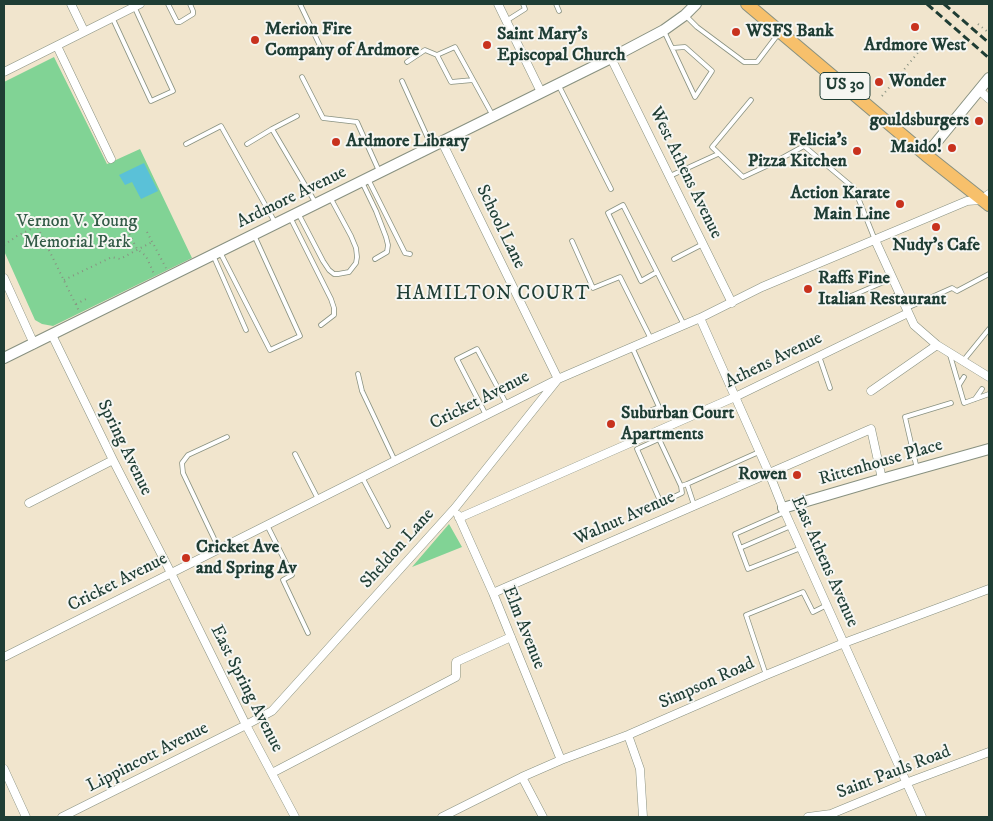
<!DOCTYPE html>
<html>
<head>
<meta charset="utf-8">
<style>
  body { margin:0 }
  #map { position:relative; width:993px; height:821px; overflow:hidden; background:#f1e5cd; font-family:"IM FELL DW Pica",serif }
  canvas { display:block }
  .frame { position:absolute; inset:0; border:5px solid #1f3d34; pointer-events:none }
</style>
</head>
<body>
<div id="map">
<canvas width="993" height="821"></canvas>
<div class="frame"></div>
</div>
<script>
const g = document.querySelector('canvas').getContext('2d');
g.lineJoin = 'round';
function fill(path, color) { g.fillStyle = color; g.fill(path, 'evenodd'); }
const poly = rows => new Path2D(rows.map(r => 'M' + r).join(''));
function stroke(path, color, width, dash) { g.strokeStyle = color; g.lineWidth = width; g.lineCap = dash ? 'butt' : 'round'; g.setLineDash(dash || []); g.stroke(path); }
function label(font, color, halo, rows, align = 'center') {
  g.font = font + ' "IM FELL DW Pica",serif'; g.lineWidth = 4; g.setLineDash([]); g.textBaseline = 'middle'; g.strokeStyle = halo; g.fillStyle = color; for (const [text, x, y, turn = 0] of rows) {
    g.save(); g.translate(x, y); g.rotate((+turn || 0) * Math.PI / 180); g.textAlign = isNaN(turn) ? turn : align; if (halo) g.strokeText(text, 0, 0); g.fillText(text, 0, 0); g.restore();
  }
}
fill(poly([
  [54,57,107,164,140,149,192,258,53,326,42,324,35,320,4,251,4,82],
  [449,524,462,547,412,567]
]), '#81d395');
fill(poly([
  [144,163,158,191,141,199,132,182,125,185,119,175]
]), '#5ac1d8');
const service = poly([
  [168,4,177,22,180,22,193,14,193,11,190,4],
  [300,4,321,48],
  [556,4,559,11],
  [686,16,697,27,744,62,757,62,779,33],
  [112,17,151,101,173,91,134,6],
  [506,21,525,9,523,4],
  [664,31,695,97,712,71,685,47,672,48],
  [407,62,425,50,437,55],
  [302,77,323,118,357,122,379,171],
  [473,80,451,82,437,55,455,47,493,116],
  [402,81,431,145],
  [559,86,611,189],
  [751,100,712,147,743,177,773,163,804,146,849,184,855,190,875,240],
  [297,116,272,129,315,202],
  [186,144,221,126,272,217,275,223],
  [247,144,272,129],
  [670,176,718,154],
  [368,179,405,253,410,254],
  [362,182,376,211,386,237,388,245,387,252,375,259],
  [298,213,323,261,329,270,334,274,338,274,349,272,356,263,357,257,356,248,351,236,330,197],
  [290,217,331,299,334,308,334,315,321,325],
  [572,241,593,288,620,277,651,339],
  [220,252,270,350,300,336,254,235],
  [213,255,246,330],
  [674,259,703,244],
  [657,272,641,281,608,213,623,205,684,325],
  [851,296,893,278],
  [879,303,899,294],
  [907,308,952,288,957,291,989,274],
  [632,347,659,407,640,415],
  [950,355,964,403,989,394],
  [819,356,830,388],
  [963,361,989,329],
  [358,374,362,391,395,461],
  [959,385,964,377],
  [975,399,982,389],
  [486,415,457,359,477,349,507,405],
  [295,454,318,499],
  [917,469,905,417,951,403],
  [362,477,388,526],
  [681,486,682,493,661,503,637,449,659,439,681,486,687,484],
  [694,505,687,484,759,452],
  [785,512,735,534,748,569,801,548],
  [267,525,292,575,283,580,308,633],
  [740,548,791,526],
  [219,549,183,473,182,463,188,455,227,437],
  [766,675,746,615,803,592,813,612,827,605]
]);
const minor = poly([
  [71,4,84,31],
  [498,4,541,92],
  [57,46,111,159],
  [611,58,732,303],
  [4,72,140,4],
  [979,90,989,99],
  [875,240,914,325,937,345,989,377],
  [4,278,34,344],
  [700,318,769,473,783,508,922,817],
  [52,335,113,460,171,573,246,725,295,817],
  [871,391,937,345],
  [29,503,113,460],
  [458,515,493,593,561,760],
  [459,518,735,397,908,313],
  [493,593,871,429,882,479],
  [4,657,558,379,700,318,762,287,967,201,981,200,989,194],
  [628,735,640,769,643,817],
  [4,769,26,817],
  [272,773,456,677,456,662,511,637],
  [522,777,543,817],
  [62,817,246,725,272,711,455,508,558,379,442,142],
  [442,817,522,777,561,760,628,735,766,675,844,643,989,589],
  [808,817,831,814,906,783,989,752]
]);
const tertiary = poly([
  [926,155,989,78],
  [4,358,611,58,664,30,685,15,696,4],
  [783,508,882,479,989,449]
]);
const trunk = poly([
  [747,4,926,155,989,205]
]);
stroke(service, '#889180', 5.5);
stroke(minor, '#889180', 9);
stroke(tertiary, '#889180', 12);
stroke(trunk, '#889180', 14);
stroke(poly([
  [978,24,989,33],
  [882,96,921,49],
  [125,225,137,249,146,256,154,274],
  [147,232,166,268],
  [4,245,17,236,37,226,79,311],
  [64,280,112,257,120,259,152,242],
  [76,304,88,298]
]), '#889180', 2, [1, 4]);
stroke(service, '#fff', 4);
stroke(minor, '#fff', 8);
stroke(tertiary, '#fff', 10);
stroke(trunk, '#f7c06b', 12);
stroke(poly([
  [927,4,989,58],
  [944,4,989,43]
]), '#1f3d34', 3, [8, 4]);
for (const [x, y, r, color] of [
  [915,27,5,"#c8321e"],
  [736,32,5,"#c8321e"],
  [255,40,5,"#c8321e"],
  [487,45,5,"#c8321e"],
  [879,82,5,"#c8321e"],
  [979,121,5,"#c8321e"],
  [336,142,5,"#c8321e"],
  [952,148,5,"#c8321e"],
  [857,151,5,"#c8321e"],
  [900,204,5,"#c8321e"],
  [936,227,5,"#c8321e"],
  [808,289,5,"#c8321e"],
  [611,424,5,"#c8321e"],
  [797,475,5,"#c8321e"],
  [186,558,5,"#c8321e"]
]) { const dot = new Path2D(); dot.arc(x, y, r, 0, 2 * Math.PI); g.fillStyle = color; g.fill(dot); stroke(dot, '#f6f6f2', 2); }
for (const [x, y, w] of [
  [845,86,50]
]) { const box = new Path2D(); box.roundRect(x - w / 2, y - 13.5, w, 27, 4); g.fillStyle = '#f6f6f2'; g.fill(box); stroke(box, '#1f3d34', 1); }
label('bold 16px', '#1f3d34', null, [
  ["US 30",845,86]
]);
label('bold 18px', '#1f3d34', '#f6f6f2', [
  ["Merion Fire",265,30],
  ["Company of Ardmore",265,51],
  ["WSFS Bank",746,32],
  ["Saint Mary's",497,35],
  ["Episcopal Church",497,56],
  ["Ardmore West",915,46,"center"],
  ["Wonder",889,82],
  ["gouldsburgers",969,121,"right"],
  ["Felicia's",847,141,"right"],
  ["Pizza Kitchen",847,162,"right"],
  ["Ardmore Library",346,142],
  ["Maido!",942,148,"right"],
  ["Action Karate",890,194,"right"],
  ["Main Line",890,215,"right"],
  ["Nudy's Cafe",936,246,"center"],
  ["Raffs Fine",818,279],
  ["Italian Restaurant",818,300],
  ["Suburban Court",621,414],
  ["Apartments",621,435],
  ["Rowen",787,475,"right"],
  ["Cricket Ave",196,548],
  ["and Spring Av",196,569]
], 'left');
label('18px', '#1f3d34', '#f6f6f2', [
  ["West Athens Avenue",685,173,64],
  ["Ardmore Avenue",292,198,-26],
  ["School Lane",500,227,64],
  ["Athens Avenue",774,361,-26],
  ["Cricket Avenue",480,401,-27],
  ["Spring Avenue",124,448,64],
  ["Rittenhouse Place",881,463,-16],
  ["Walnut Avenue",625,519,-24],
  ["Sheldon Lane",398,549,-48],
  ["East Athens Avenue",824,562,66],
  ["Cricket Avenue",118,583,-27],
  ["Elm Avenue",523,628,68],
  ["Simpson Road",707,684,-24],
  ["East Spring Avenue",246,689,63],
  ["Lippincott Avenue",148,758,-27],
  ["Saint Pauls Road",894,773,-21]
]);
label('18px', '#335b47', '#f6f6f2', [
  ["Vernon V. Young",77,222],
  ["Memorial Park",77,243]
]);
g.letterSpacing = '1px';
label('19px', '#1f3d34', '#f6f6f2', [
  ["HAMILTON COURT",493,295]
]);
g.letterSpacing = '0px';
</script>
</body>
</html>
